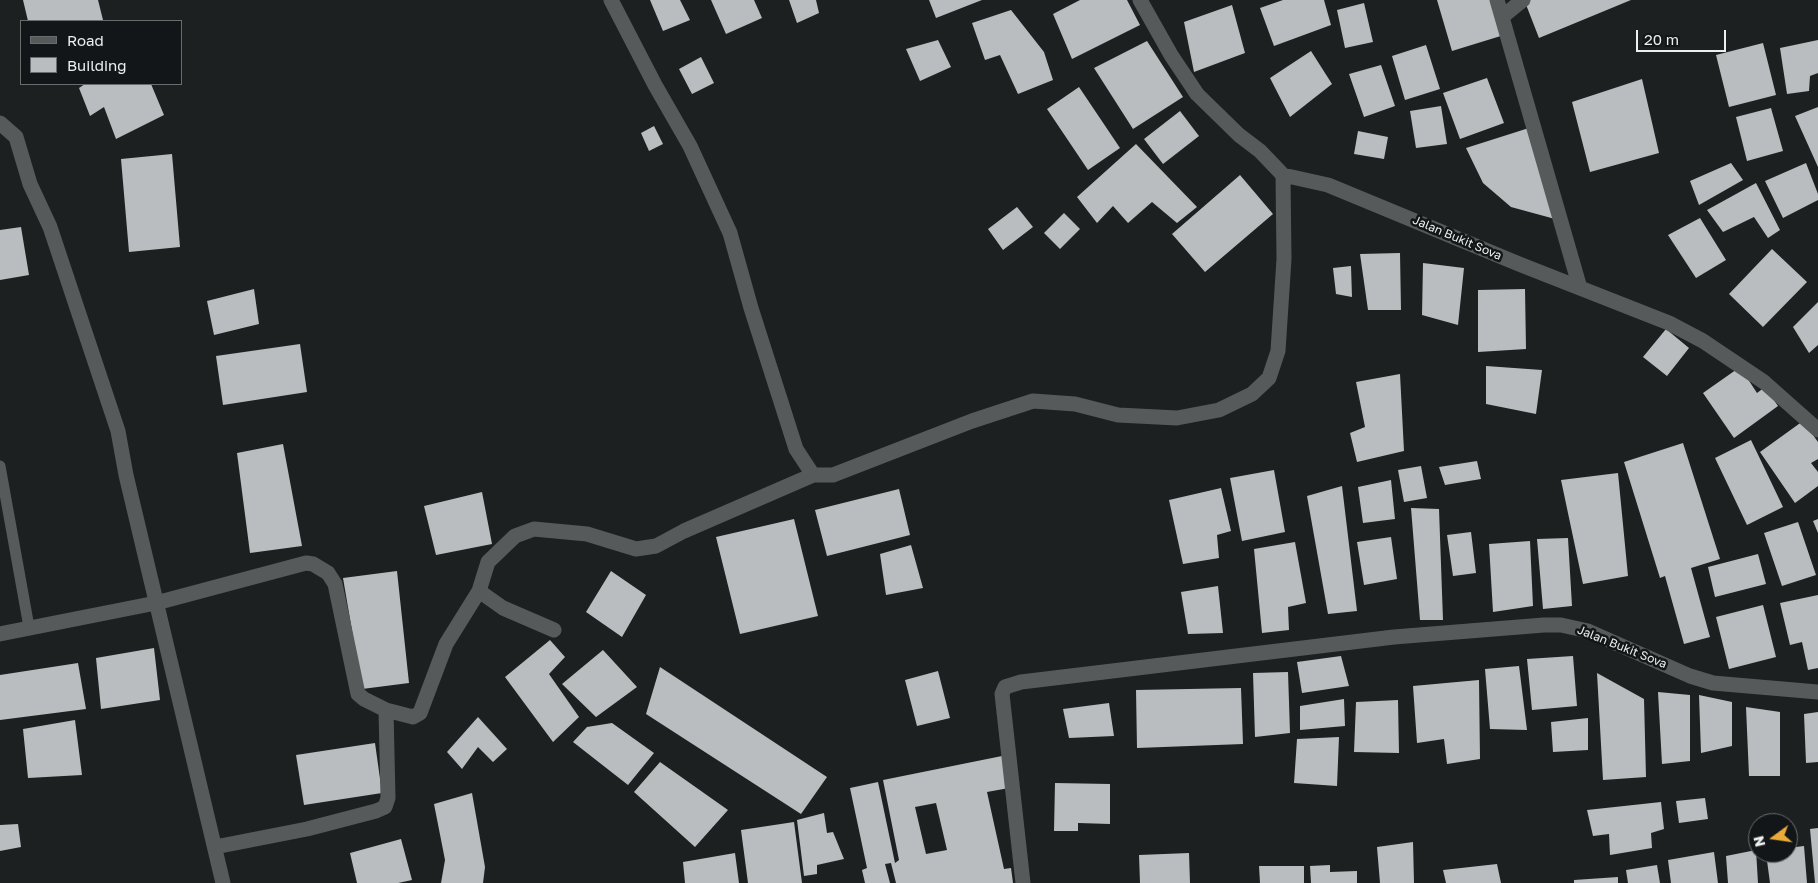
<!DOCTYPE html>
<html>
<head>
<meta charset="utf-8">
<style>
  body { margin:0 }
  #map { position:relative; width:1818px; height:883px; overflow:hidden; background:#1c2021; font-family:"Golos Text",sans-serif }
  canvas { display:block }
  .legend { position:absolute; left:20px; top:20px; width:162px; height:65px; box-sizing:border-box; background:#131618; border:1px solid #6a6c6e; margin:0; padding:6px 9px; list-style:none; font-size:15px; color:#eceeef }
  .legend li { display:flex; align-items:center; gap:10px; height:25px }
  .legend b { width:25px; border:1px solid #6a6c6e }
  .north { position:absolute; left:1748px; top:813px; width:50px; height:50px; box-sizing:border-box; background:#131618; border:1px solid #6a6c6e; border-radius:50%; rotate:256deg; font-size:14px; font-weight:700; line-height:20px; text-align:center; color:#eceeef }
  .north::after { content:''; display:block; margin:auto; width:18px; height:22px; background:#eaaa39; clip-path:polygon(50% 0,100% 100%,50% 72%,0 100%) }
  .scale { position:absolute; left:1636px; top:30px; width:90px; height:22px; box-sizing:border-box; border:2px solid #eceeef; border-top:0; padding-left:6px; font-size:15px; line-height:18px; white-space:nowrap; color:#eceeef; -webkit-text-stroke:4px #131618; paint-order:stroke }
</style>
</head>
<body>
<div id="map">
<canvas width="1818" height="883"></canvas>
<ul class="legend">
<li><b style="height:6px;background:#565a5b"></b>Road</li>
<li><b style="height:14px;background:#b9bdbf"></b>Building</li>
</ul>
<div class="north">N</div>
<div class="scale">20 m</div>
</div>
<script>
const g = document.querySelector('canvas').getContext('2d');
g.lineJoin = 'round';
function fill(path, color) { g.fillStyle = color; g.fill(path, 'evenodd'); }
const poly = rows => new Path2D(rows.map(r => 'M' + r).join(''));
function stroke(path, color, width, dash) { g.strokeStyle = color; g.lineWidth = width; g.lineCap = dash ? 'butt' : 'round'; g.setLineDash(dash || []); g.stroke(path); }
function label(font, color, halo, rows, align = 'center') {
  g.font = font + ' "Golos Text",sans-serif'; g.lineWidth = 5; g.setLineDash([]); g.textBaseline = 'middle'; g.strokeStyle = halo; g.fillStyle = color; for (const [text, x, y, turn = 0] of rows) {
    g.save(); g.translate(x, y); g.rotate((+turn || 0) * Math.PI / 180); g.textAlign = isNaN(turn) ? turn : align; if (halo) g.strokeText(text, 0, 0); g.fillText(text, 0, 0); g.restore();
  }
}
fill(poly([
  [23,0,98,0,103,20,28,21],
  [650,0,680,0,690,20,663,31],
  [711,0,754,0,762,18,726,34],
  [789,0,816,0,819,13,797,23],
  [929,0,982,0,936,18],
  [1080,0,1127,0,1140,25,1072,59,1053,14],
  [1283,0,1324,0,1331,25,1274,46,1260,8],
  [1437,0,1493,0,1504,35,1452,51],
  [1531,0,1631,0,1539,38,1525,2],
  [1364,3,1373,42,1345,48,1337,10],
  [1232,5,1245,53,1194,72,1184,22],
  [1011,10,1044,52,1053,80,1018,94,1000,55,985,60,972,23],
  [938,40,951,67,920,81,906,49],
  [1818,40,1818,73,1810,76,1809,91,1787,94,1780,48],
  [1147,41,1183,97,1133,129,1094,68],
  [1763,43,1776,95,1729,107,1716,55],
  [1426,45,1440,89,1405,100,1392,56],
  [1311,51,1332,84,1290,117,1270,78],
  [701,57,714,83,692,94,679,69],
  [1381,65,1395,106,1364,117,1349,74],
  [1487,78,1504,123,1460,139,1443,93],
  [1642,79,1659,153,1590,172,1572,102],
  [85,84,151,84,164,115,116,139,104,107,90,116,79,88],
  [1079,87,1120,148,1088,170,1047,109],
  [1441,106,1447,144,1416,148,1410,111],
  [1818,107,1818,167,1795,116],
  [1771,108,1783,151,1747,161,1736,117],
  [1180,111,1199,136,1163,164,1144,139],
  [654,126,663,144,649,151,641,133],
  [1532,127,1555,219,1511,207,1483,183,1466,148],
  [1358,131,1388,137,1384,159,1354,154],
  [1136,144,1197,207,1177,223,1152,202,1128,223,1113,206,1097,223,1077,197],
  [172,154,180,247,129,252,121,159],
  [1731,163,1743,180,1699,205,1690,181],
  [1806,163,1818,194,1818,200,1783,218,1765,181],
  [1240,175,1273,214,1205,272,1172,234],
  [1756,183,1780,230,1768,238,1754,217,1723,232,1707,210],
  [1017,207,1033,227,1003,250,988,229],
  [1064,213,1080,229,1060,249,1044,233],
  [1700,218,1726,260,1696,278,1668,235],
  [21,227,29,275,0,280,0,230],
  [1772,249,1807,282,1763,327,1729,294],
  [1400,253,1401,310,1368,310,1360,254],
  [1423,263,1464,268,1458,325,1422,315],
  [1351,266,1352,297,1336,294,1333,268],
  [254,289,259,324,214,335,207,301],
  [1525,289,1526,349,1478,352,1478,290],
  [1818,302,1818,345,1809,353,1793,327],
  [1666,329,1689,348,1667,376,1643,357],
  [300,344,307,392,223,405,216,356],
  [1486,366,1542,370,1536,414,1486,404],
  [1740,367,1757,393,1765,387,1778,406,1734,438,1703,393],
  [1400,374,1404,451,1357,462,1350,433,1365,427,1356,382],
  [1803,421,1818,442,1818,459,1811,463,1818,472,1818,486,1795,503,1760,452],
  [1751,440,1783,507,1747,525,1715,458],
  [1683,443,1720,559,1691,568,1710,637,1684,644,1665,576,1660,578,1624,462],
  [283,444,302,546,250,553,237,453],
  [1477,461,1481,479,1445,485,1439,467],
  [1421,466,1427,498,1404,502,1398,470],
  [1274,470,1285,532,1242,541,1230,478],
  [1618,473,1628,576,1583,584,1561,480],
  [1391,480,1395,519,1363,523,1358,487],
  [1342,486,1357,611,1328,614,1307,496],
  [1221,488,1231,531,1217,535,1219,558,1183,564,1169,500],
  [899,489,910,535,827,556,815,510],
  [482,492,492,544,436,555,424,506],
  [1411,508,1439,509,1443,620,1420,620],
  [794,519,818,616,740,634,716,537],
  [1818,519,1818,533,1813,521],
  [1798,522,1816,575,1782,586,1764,533],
  [1471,532,1476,573,1453,576,1447,535],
  [1391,537,1397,579,1364,585,1357,542],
  [1568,538,1572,606,1543,609,1537,539],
  [1530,541,1533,606,1493,612,1489,544],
  [1295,542,1306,603,1288,607,1289,630,1262,633,1254,549],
  [911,545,923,588,886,595,880,554],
  [1758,554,1766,584,1715,597,1708,567],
  [397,571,409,683,362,689,343,578],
  [611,571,646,595,622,637,586,612],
  [1218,586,1223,633,1188,634,1181,592],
  [1818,595,1818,668,1808,670,1802,642,1790,645,1780,603],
  [1763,605,1776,657,1729,669,1716,617],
  [550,640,565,657,549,674,579,717,553,742,505,677],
  [154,648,160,700,101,709,96,658],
  [603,650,637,687,596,717,562,684],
  [1341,656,1349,686,1302,693,1297,662],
  [1573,656,1577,706,1532,710,1527,659],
  [78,663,86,709,0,720,0,675],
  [1519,666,1527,730,1490,729,1485,669],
  [660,667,827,777,801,814,646,714],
  [938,671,950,718,917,726,905,680],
  [1288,672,1290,733,1255,737,1253,673],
  [1597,673,1644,699,1646,777,1603,780],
  [1479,680,1480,759,1447,764,1444,739,1417,743,1413,686],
  [1241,688,1243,744,1137,748,1136,690],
  [1658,692,1690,695,1690,761,1662,764],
  [1699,695,1732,702,1732,746,1701,753],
  [1344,699,1345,726,1300,730,1300,706],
  [1398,700,1399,753,1354,752,1356,702],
  [1109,703,1114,736,1069,738,1063,709],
  [1746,707,1780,712,1780,776,1749,776],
  [1818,712,1818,762,1806,763,1804,714],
  [478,717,507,749,493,762,478,747,462,769,447,752],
  [1588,718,1588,750,1553,752,1551,722],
  [75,720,82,775,28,778,23,729],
  [612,723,654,753,628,785,573,742,587,727],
  [1339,737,1337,786,1294,783,1297,739],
  [375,743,382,793,304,805,296,755],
  [1002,756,1009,788,987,792,1004,869,1011,868,1013,883,896,883,891,863,885,864,890,883,865,883,862,870,867,868,850,788,878,782,895,863,899,860,883,780],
  [936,803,947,850,926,854,915,807],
  [660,762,728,810,695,847,634,792],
  [1055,783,1110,784,1110,824,1078,823,1078,831,1054,831],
  [472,793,485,867,483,883,441,883,445,860,434,804],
  [1705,798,1708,819,1679,823,1676,801],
  [1661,802,1664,829,1651,833,1652,848,1610,855,1609,834,1593,836,1587,810],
  [824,813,827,833,833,832,844,859,817,865,817,874,804,876,797,820],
  [794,822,802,883,748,883,741,830],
  [18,824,21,847,0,851,0,825],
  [1818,828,1818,883,1815,883,1810,829],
  [401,839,412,880,398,883,357,883,350,853],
  [1413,842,1414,883,1380,883,1377,847],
  [1804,846,1807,883,1770,883,1766,853,1788,853,1788,848],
  [1756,850,1758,883,1728,883,1726,856],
  [1714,852,1718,883,1671,883,1668,860],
  [735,853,739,883,685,883,683,862],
  [1189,853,1190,883,1140,883,1139,855],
  [1497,864,1501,883,1446,883,1443,870],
  [1330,865,1330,872,1357,871,1357,883,1311,883,1310,866],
  [1657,865,1660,883,1628,883,1626,870],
  [1259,866,1304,866,1304,883,1260,883],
  [1618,877,1618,883,1574,883,1574,880]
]), '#b9bdbf');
stroke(poly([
  [0,466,29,627]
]), '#565a5b', 11);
stroke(poly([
  [611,0,655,85,690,146,730,233,751,308,796,449,813,475,833,475,972,421,1033,401,1075,404,1118,415,1177,418,1219,410,1252,394,1269,378,1278,351,1284,259,1283,175],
  [1140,0,1171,55,1197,94,1239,135,1260,151,1283,175,1328,185,1519,264,1669,323,1703,341,1764,382,1818,430],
  [1497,0,1580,288],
  [1502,17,1523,0],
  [0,123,16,137,30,184,50,227,118,431,126,475,223,883],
  [479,591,488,562,515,536,534,529,587,534,636,549,656,546,684,531,813,475],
  [0,634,156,603,306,563,313,564,328,573,335,584,358,694,364,699,386,710,413,717,420,713,446,644,479,591,503,608,554,630],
  [215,847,307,829,376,811,385,807,388,798,386,710],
  [1023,883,1002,694,1005,687,1021,682,1394,637,1544,625,1561,625,1588,631,1690,676,1713,683,1818,692]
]), '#565a5b', 15);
label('12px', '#eceeef', '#131618', [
  ["Jalan Bukit Sova",1457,238,23],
  ["Jalan Bukit Sova",1622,647,22]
]);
</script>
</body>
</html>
